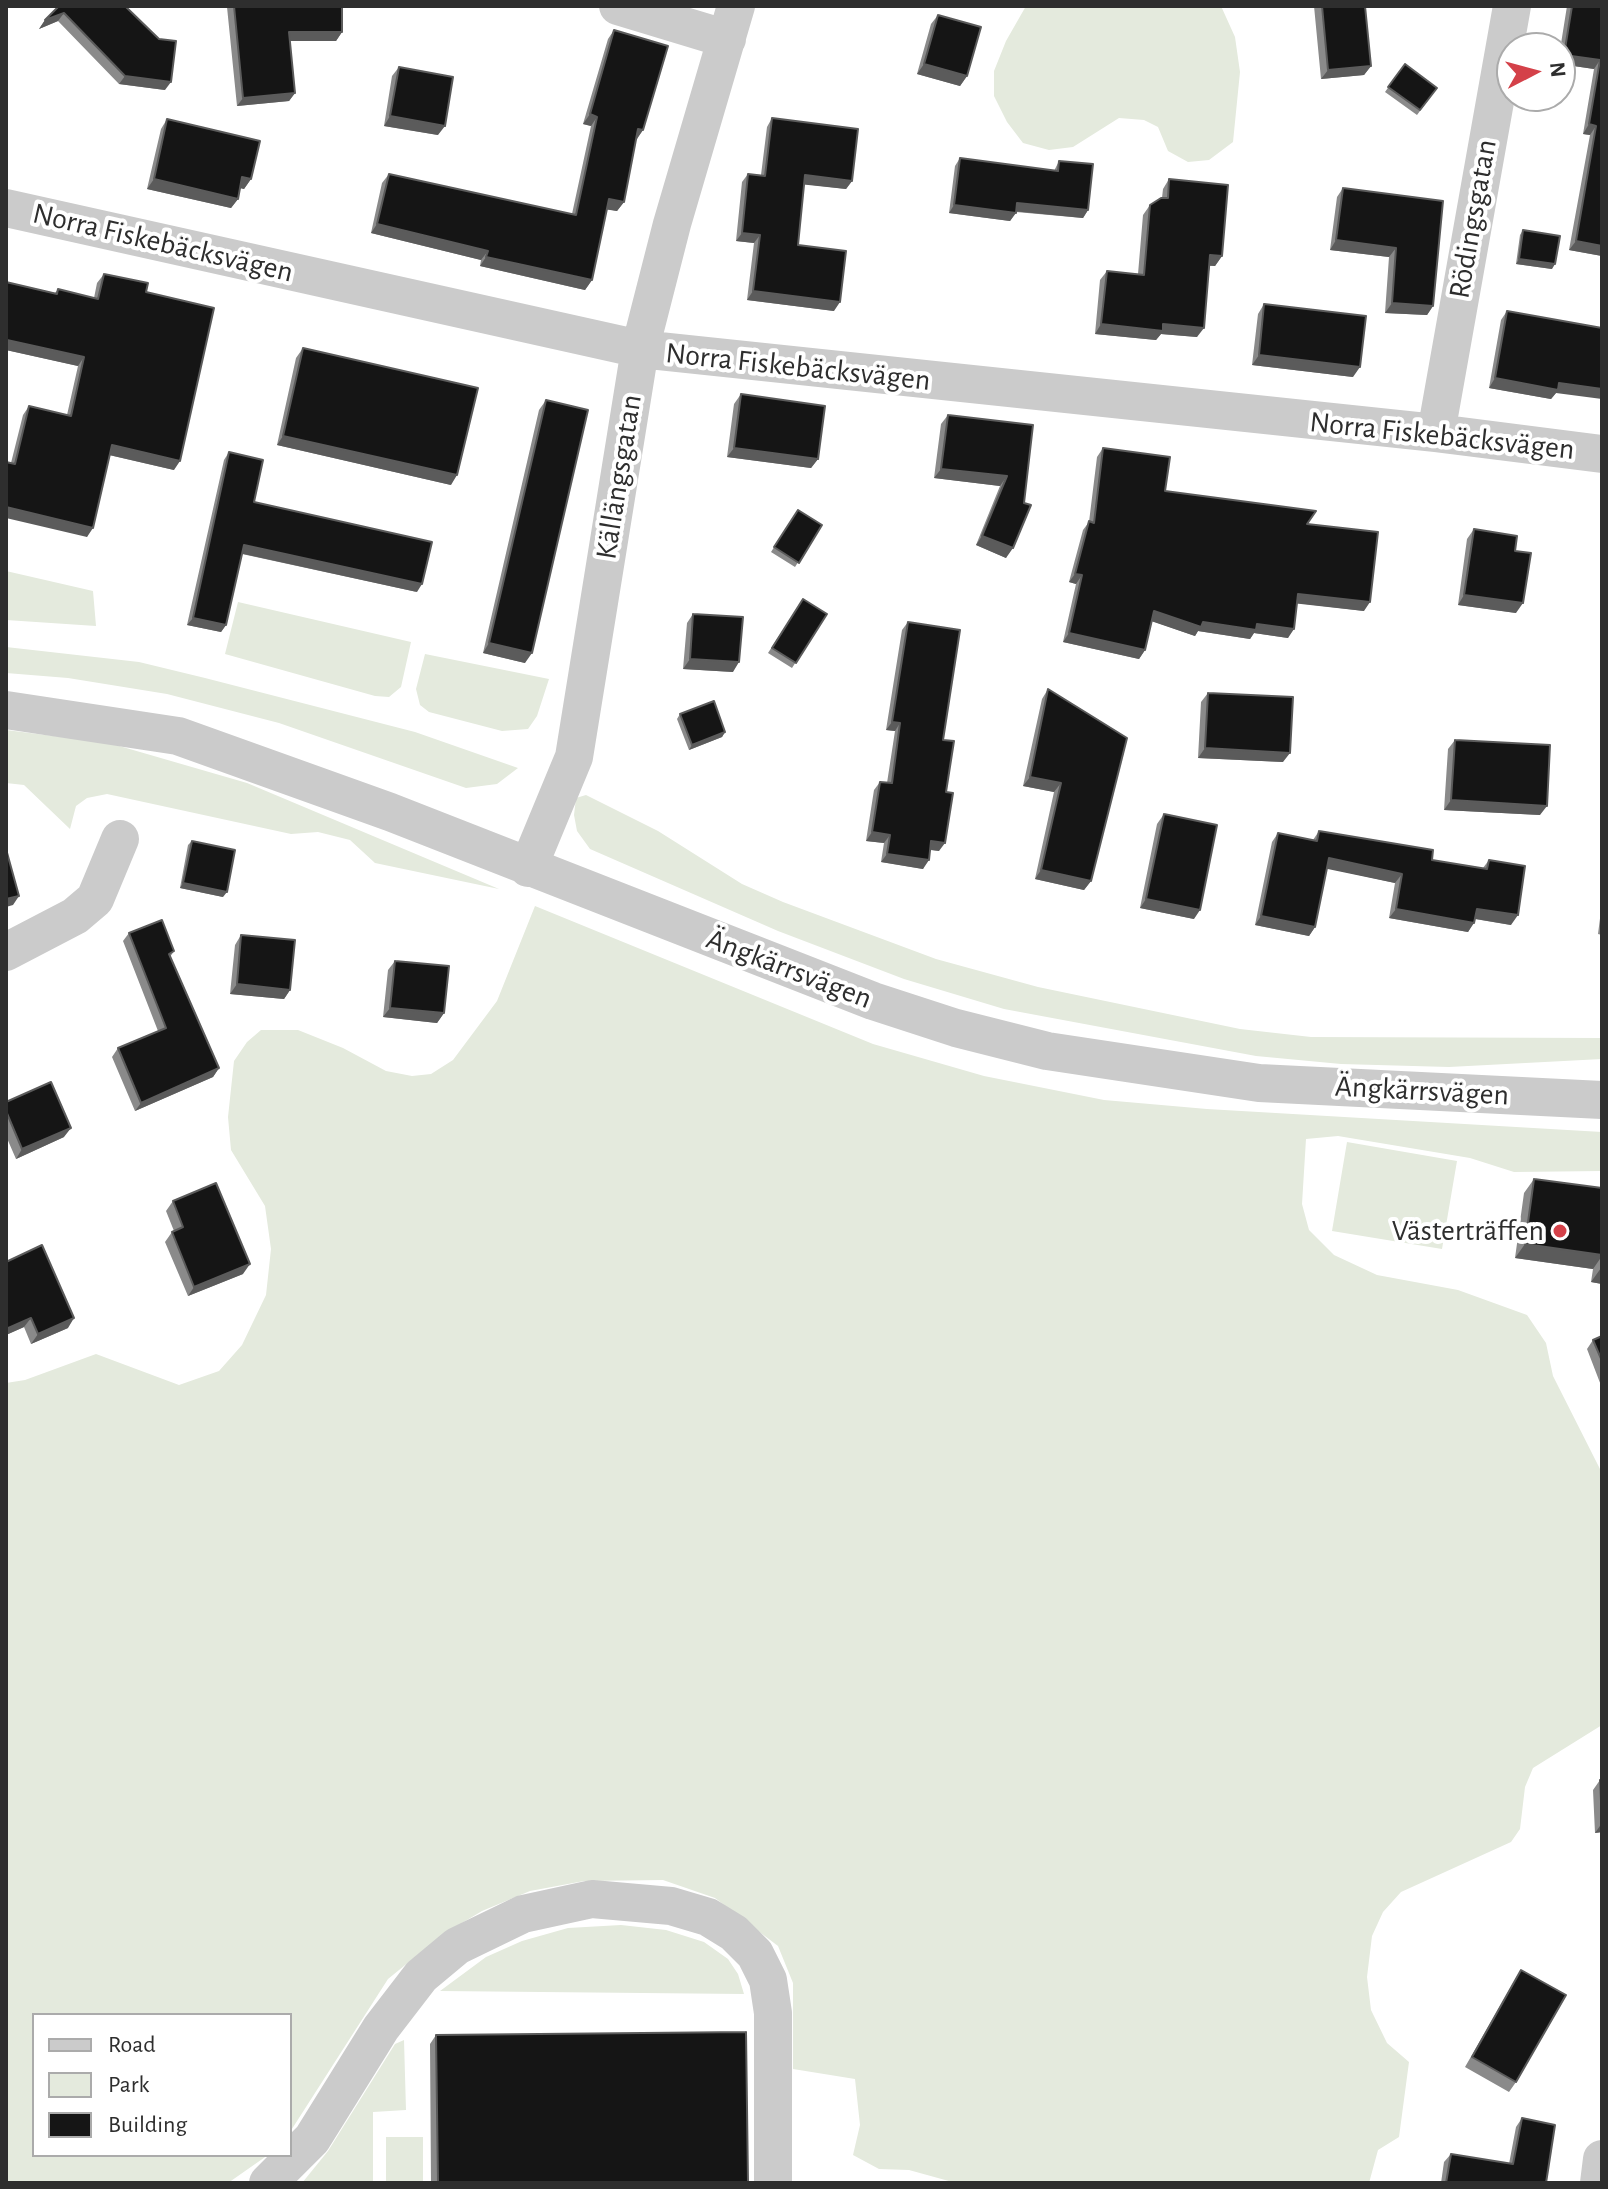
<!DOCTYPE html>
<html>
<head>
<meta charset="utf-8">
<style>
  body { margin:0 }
  #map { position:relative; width:1608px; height:2189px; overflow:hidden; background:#fff; font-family:"Alegreya Sans",sans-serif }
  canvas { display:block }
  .frame { position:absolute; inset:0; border:8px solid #2e2e2e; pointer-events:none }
  .legend { position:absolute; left:32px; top:2013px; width:260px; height:144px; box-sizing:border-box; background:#fff; border:2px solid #ababab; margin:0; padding:10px 14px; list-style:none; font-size:24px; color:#2e2e2e }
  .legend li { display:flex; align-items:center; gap:16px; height:40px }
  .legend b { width:40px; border:2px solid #ababab }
  .north { position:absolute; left:1496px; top:32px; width:80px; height:80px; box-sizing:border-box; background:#fff; border:2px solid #ababab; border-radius:50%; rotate:84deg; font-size:22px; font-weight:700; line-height:32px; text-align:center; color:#2e2e2e }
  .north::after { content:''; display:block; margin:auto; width:28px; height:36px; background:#d44149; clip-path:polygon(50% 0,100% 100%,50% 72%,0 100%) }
</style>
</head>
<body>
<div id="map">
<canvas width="1608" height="2189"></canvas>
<div class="frame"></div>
<ul class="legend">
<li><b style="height:10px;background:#cbcbcb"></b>Road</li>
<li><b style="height:22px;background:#e4eadd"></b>Park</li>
<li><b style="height:22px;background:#151515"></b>Building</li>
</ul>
<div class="north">N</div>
</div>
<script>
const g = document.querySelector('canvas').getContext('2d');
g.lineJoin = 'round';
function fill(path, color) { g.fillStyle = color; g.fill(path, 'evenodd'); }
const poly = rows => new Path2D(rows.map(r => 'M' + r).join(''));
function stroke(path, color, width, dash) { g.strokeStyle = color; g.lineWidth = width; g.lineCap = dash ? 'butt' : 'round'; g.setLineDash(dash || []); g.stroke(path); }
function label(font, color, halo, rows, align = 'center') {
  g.font = font + ' "Alegreya Sans",sans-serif'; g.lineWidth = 8; g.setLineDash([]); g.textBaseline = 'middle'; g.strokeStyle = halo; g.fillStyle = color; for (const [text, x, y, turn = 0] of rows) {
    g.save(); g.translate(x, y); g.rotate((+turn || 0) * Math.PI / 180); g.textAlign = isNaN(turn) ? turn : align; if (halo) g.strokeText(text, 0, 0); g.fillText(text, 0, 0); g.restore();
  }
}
fill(poly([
  [1026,6,1221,6,1235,37,1240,72,1233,142,1209,160,1188,162,1168,151,1158,127,1144,120,1119,118,1073,147,1049,150,1023,143,1007,122,994,96,994,71,1006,41],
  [6,571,93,591,96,626,6,620],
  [238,602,411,642,401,687,389,697,375,696,225,654],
  [6,647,139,662,205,678,415,732,518,768,497,784,466,788,279,723,167,694,68,678,6,673],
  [425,654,549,679,537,716,528,729,502,731,429,712,420,705,416,689],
  [6,730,109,743,247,783,499,889,375,863,350,840,318,832,291,834,107,794,87,798,76,806,70,829,24,785,6,783],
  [586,795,658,831,742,884,783,902,936,959,1038,987,1240,1029,1311,1037,1602,1038,1602,1059,1449,1067,1341,1064,1256,1056,1004,1009,904,979,778,931,590,849,577,831,574,815,576,798],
  [535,906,873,1044,984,1076,1104,1100,1207,1109,1602,1132,1602,1171,1514,1172,1470,1158,1338,1136,1306,1139,1302,1204,1309,1230,1334,1255,1377,1275,1458,1290,1527,1315,1546,1343,1553,1376,1602,1473,1602,1725,1533,1768,1525,1787,1520,1829,1511,1842,1401,1892,1383,1912,1372,1936,1367,1977,1371,2010,1387,2043,1409,2062,1399,2137,1378,2150,1369,2183,956,2183,909,2170,879,2169,853,2155,860,2125,855,2079,793,2069,793,1983,778,1946,715,1898,663,1880,584,1881,530,1891,482,1911,442,1935,388,1979,290,2132,290,2015,34,2015,34,2155,268,2155,228,2183,6,2183,6,1383,25,1380,96,1354,179,1385,219,1371,242,1345,266,1295,271,1249,265,1206,231,1150,228,1117,234,1061,247,1042,261,1030,298,1030,343,1048,386,1071,412,1076,431,1074,453,1060,497,1001],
  [1347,1142,1457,1161,1442,1249,1332,1231],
  [621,1925,666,1930,704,1942,728,1959,738,1974,744,1994,440,1991,486,1957,522,1941,568,1928],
  [404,2040,406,2110,373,2112,373,2183,302,2183,328,2151,395,2044],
  [386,2137,423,2137,423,2183,386,2183]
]), '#e4eadd');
stroke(poly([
  [618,6,727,39],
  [6,208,640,349,1436,433,1602,454],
  [1436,433,1512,6],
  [6,710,178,736,390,812,873,1001,956,1028,1047,1051,1259,1083,1602,1100],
  [528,868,574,757,640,349,672,224,736,6],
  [6,952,75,916,95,899,120,839],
  [268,2183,312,2139,381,2028,421,1976,457,1946,523,1914,592,1899,671,1906,708,1917,734,1933,755,1954,768,1980,773,2013,773,2183],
  [1599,2183,1602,2159]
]), '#cbcbcb', 38);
fill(poly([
  [59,6,165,90,119,84,58,21,39,29,45,20],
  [228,6,342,6,342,32,336,41,290,41,295,93,289,101,237,106,227,7],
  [1314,6,1365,6,1371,66,1364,75,1321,79],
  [1567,6,1602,6,1602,256,1569,250,1590,135,1583,134,1594,69,1560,64,1560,50],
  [938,15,967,76,960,86,917,74,931,24],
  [614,30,643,130,636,139,624,202,617,211,607,209,592,280,585,290,480,266,481,260,371,233,382,183,389,174,572,214,591,126,583,124,608,39],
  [1405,64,1437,88,1417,115,1385,92],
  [399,67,438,135,384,126,392,76],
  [772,118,852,181,846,189,804,184,798,245,834,311,747,300,754,243,736,241,742,182,748,174,761,175,767,127],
  [167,119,251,179,244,189,240,188,238,199,231,208,147,189,161,129],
  [960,158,1054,171,1059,161,1088,210,1083,218,1016,212,1010,221,949,213,955,166],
  [1169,179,1222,256,1215,266,1210,266,1197,337,1161,334,1156,340,1095,334,1100,280,1107,271,1138,274,1143,215,1150,205,1162,198,1163,189],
  [1343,188,1443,201,1433,306,1427,315,1385,313,1389,257,1330,250,1337,197],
  [1523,230,1552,269,1516,264,1520,235],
  [104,274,146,292,174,470,109,455,87,537,11,463,23,415,29,406,67,415,78,366,6,350,6,282,55,293,58,289,94,298,97,283],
  [1264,304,1353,377,1252,365,1258,314],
  [1507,311,1556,393,1551,399,1489,388,1501,320],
  [303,348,451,485,277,445,296,358],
  [741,394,818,459,811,468,727,457,734,404],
  [546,400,525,663,483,653,539,410],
  [948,415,1033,425,1024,503,1006,558,976,545,1000,486,934,478,941,424],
  [1103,448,1165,491,1307,524,1364,611,1297,603,1288,638,1254,633,1250,639,1198,631,1195,636,1152,621,1145,650,1139,659,1063,642,1076,584,1069,582,1083,530,1089,522,1097,457],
  [229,452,254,502,417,592,242,554,226,625,221,632,187,625,224,460],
  [798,510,822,525,795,567,771,552],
  [1474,529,1515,551,1516,613,1458,605,1467,539],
  [803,599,827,614,792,668,768,653],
  [693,614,733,672,683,669,687,623],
  [908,622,943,740,946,792,939,851,930,850,923,869,881,862,884,843,866,841,874,790,880,782,887,783,895,731,886,730,902,630],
  [1048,689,1091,881,1084,890,1035,879,1054,792,1023,786,1042,699],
  [1208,693,1283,762,1198,758,1201,702],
  [680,714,725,732,722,737,689,750,677,719],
  [1455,740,1540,815,1444,810,1448,749],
  [1164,814,1194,919,1140,908,1157,824],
  [1319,831,1432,860,1483,868,1489,860,1511,925,1475,919,1468,932,1389,918,1395,883,1327,868,1315,927,1309,936,1255,925,1272,842,1278,833,1313,840],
  [192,841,223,897,180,888,188,845],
  [1602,903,1602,935,1598,934],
  [129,933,174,951,170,957,219,1068,213,1077,135,1111,112,1057,118,1048,158,1031,123,941],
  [241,935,290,990,284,999,230,994,235,945],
  [395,961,444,1013,437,1023,383,1017,388,970],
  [6,1102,64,1137,16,1159,6,1136],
  [1534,1179,1602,1188,1602,1284,1591,1282,1593,1269,1515,1258,1524,1193],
  [173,1201,243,1274,188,1296,165,1242,172,1232,174,1231,166,1211],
  [6,1262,68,1328,31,1344,24,1327,6,1335],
  [1602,1336,1602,1388,1587,1349,1593,1340],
  [1600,1780,1602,1780,1602,1832,1595,1833,1593,1790],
  [1521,1970,1516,2082,1509,2092,1465,2067,1515,1980],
  [436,2035,748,2183,431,2183,430,2044],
  [1522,2118,1546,2183,1441,2183,1444,2162,1451,2154,1509,2164,1516,2127]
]), '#8a8a8a');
fill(poly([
  [64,13,58,21,39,29,45,20],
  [289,32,342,32,336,41,283,41],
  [1564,55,1600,60,1594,69,1560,64,1560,60],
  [924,64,967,76,960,86,917,74],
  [1371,66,1364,75,1321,79,1328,70],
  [125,76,171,82,165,90,119,84],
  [295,93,289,101,237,106,243,98],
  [590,114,597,117,591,126,583,124],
  [390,116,445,126,438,135,384,126],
  [1589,124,1596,126,1590,135,1583,134],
  [638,129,643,130,637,139,632,138],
  [805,175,852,181,846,189,799,184],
  [242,177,251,179,244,189,236,187],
  [154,179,238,199,231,208,147,189],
  [609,199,624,202,617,211,603,209],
  [1017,203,1088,210,1083,218,1012,211],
  [954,205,1016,213,1010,221,949,213],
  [377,224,488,251,481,260,371,233],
  [742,233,760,235,754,243,736,241],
  [1336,240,1396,248,1389,257,1330,250],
  [1576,241,1602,246,1602,256,1569,250],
  [1210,255,1222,256,1215,266,1204,265],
  [486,257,592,280,585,290,480,266],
  [1519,259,1555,264,1552,269,1516,264],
  [753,291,840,302,834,311,747,300],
  [1392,303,1433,306,1427,315,1385,313],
  [1101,324,1163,324,1204,328,1197,337,1161,334,1156,340,1095,334],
  [7,340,84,357,78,366,6,350,6,342],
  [1259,355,1360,367,1353,377,1252,365],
  [1495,378,1559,383,1602,389,1602,399,1556,393,1551,399,1489,388],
  [283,436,457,475,451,485,277,445],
  [112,445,180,461,174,470,105,454],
  [734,448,818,459,811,468,727,457],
  [941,469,1007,476,1000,486,934,478],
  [6,507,93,528,87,537,6,518],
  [982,536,1013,548,1006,558,976,545],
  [244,545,422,584,417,592,239,553],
  [1075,574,1082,575,1076,584,1069,582],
  [1298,594,1370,602,1364,611,1292,603],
  [1464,595,1523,603,1516,613,1458,605],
  [1154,611,1203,622,1257,624,1294,629,1288,638,1254,633,1250,639,1198,631,1195,636,1148,620],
  [193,618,226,625,221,632,187,625],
  [1069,633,1145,650,1139,659,1063,642],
  [489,643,532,653,525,663,483,653],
  [690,659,739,662,733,672,683,669],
  [892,722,900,723,895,731,886,730],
  [725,732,722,737,689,750,692,745],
  [1205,748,1290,753,1283,762,1198,758],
  [1030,777,1061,783,1054,792,1023,786],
  [1451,800,1547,806,1540,815,1444,810],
  [872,832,890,835,884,843,866,841],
  [931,841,945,843,939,851,926,849],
  [887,854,929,860,923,869,881,862],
  [1329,858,1402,874,1395,883,1323,868],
  [1041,870,1091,881,1084,890,1035,879],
  [183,883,227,892,223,897,180,888],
  [19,896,13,905,6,907,6,899],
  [1146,899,1200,910,1194,919,1140,908],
  [1396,909,1474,923,1468,932,1389,918],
  [1477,909,1518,915,1511,925,1470,918],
  [1261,916,1315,927,1309,936,1255,925],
  [237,984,290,990,284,999,230,994],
  [390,1008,444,1013,437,1023,383,1017],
  [219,1068,213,1077,135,1111,141,1103],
  [71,1128,64,1137,16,1159,22,1149],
  [1525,1244,1602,1255,1602,1256,1593,1269,1515,1258],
  [250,1264,243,1274,188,1296,194,1287],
  [1601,1268,1602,1284,1591,1282],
  [31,1318,24,1327,6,1335,6,1329],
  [74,1318,68,1328,31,1344,38,1334],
  [1602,1823,1602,1832,1595,1833]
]), '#5b5b5b');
const building = poly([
  [59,6,125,6,159,39,176,41,171,82,125,76,64,13,45,20,59,6],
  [234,6,342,6,342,32,289,32,295,93,243,98,234,6],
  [1322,6,1365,6,1371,66,1328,70,1322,6],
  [1572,6,1602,6,1602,246,1576,241,1596,126,1589,124,1600,60,1564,55,1572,6],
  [938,15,981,27,967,76,924,64,938,15],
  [614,30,668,46,643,130,638,129,624,202,609,199,592,280,486,257,488,251,377,224,389,174,576,215,597,117,590,114,614,30],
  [1405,64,1437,88,1420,110,1388,87,1405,64],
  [399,67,453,77,445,126,390,116,399,67],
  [772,118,858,129,852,181,805,175,798,245,846,251,840,302,753,291,760,235,742,233,748,174,765,176,772,118],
  [167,119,260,141,251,179,242,177,238,199,154,179,167,119],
  [960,158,1058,171,1059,161,1093,164,1088,210,1017,203,1016,213,954,205,960,158],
  [1169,179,1228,185,1222,256,1210,255,1204,328,1163,324,1163,331,1101,324,1107,271,1144,275,1150,205,1161,198,1168,198,1169,179],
  [1343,188,1443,201,1433,306,1392,303,1396,248,1336,240,1343,188],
  [1523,230,1560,236,1555,264,1519,259,1523,230],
  [104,274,148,283,146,292,214,308,180,461,112,445,93,528,6,507,6,462,15,464,29,406,71,416,84,357,7,340,6,346,6,282,57,294,58,289,98,299,104,274],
  [1264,304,1366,316,1360,367,1259,355,1264,304],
  [1507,311,1602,328,1602,389,1559,383,1558,390,1495,378,1507,311],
  [303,348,478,388,457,475,283,436,303,348],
  [741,394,825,406,818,459,734,448,741,394],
  [546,400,588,410,532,653,489,643,546,400],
  [948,415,1033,425,1024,503,1031,505,1013,548,982,536,1007,476,941,469,948,415],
  [1103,448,1170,457,1165,491,1316,511,1307,524,1378,532,1370,602,1298,594,1294,629,1257,624,1256,630,1203,622,1201,627,1154,611,1145,650,1069,633,1082,575,1075,574,1089,521,1094,523,1103,448],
  [229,452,263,460,254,502,432,542,422,584,244,545,226,625,193,618,229,452],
  [798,510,822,525,799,563,774,547,798,510],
  [1474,529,1517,536,1515,551,1531,553,1523,603,1464,595,1474,529],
  [803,599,827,614,796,663,772,648,803,599],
  [693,614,743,617,739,662,690,659,693,614],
  [908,622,960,630,943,740,954,741,946,792,953,793,945,843,931,841,929,860,887,854,890,835,872,832,880,782,892,783,900,723,892,722,908,622],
  [1048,689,1127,738,1091,881,1041,870,1061,783,1030,777,1048,689],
  [1208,693,1293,697,1290,753,1205,748,1208,693],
  [714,701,725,732,692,745,680,714,714,701],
  [1455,740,1550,745,1547,806,1451,800,1455,740],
  [1164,814,1217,825,1200,910,1146,899,1164,814],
  [1319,831,1433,850,1432,860,1487,869,1489,860,1525,866,1518,915,1477,909,1474,923,1396,909,1402,874,1329,858,1315,927,1261,916,1278,833,1317,841,1319,831],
  [192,841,235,850,227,892,183,883,192,841],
  [6,849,19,896,6,899,6,849],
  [162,920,174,951,169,954,219,1068,141,1103,118,1048,166,1028,129,933,162,920],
  [241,935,295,940,290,990,237,984,241,935],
  [395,961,449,966,444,1013,390,1008,395,961],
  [51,1082,71,1128,22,1149,6,1111,6,1102,51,1082],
  [1534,1179,1602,1188,1602,1255,1525,1244,1534,1179],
  [216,1183,250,1264,194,1287,172,1232,183,1227,173,1201,216,1183],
  [42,1245,74,1318,38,1334,31,1318,6,1329,6,1262,42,1245],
  [1602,1336,1602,1361,1593,1340,1602,1336],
  [1600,1780,1602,1780,1602,1822,1600,1780],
  [1521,1970,1566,1995,1516,2082,1472,2057,1521,1970],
  [746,2032,748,2183,438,2183,436,2035,746,2032],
  [1522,2118,1555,2125,1546,2183,1446,2183,1451,2154,1513,2164,1522,2118]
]);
fill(building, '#151515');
stroke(building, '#5b5b5b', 2);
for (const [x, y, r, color] of [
  [1560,1231,8,"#d44149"]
]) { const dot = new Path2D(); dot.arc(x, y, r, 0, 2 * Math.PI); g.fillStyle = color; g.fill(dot); stroke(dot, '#fff', 3); }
label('30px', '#2e2e2e', '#fff', [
  ["Rödingsgatan",1473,219,-80],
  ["Norra Fiskebäcksvägen",163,243,13],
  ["Norra Fiskebäcksvägen",798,367,6],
  ["Norra Fiskebäcksvägen",1442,436,6],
  ["Källängsgatan",619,477,-81],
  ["Ängkärrsvägen",789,969,21],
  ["Ängkärrsvägen",1422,1091,3]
]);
label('30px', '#2e2e2e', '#fff', [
  ["Västerträffen",1544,1231]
], 'right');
</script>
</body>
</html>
